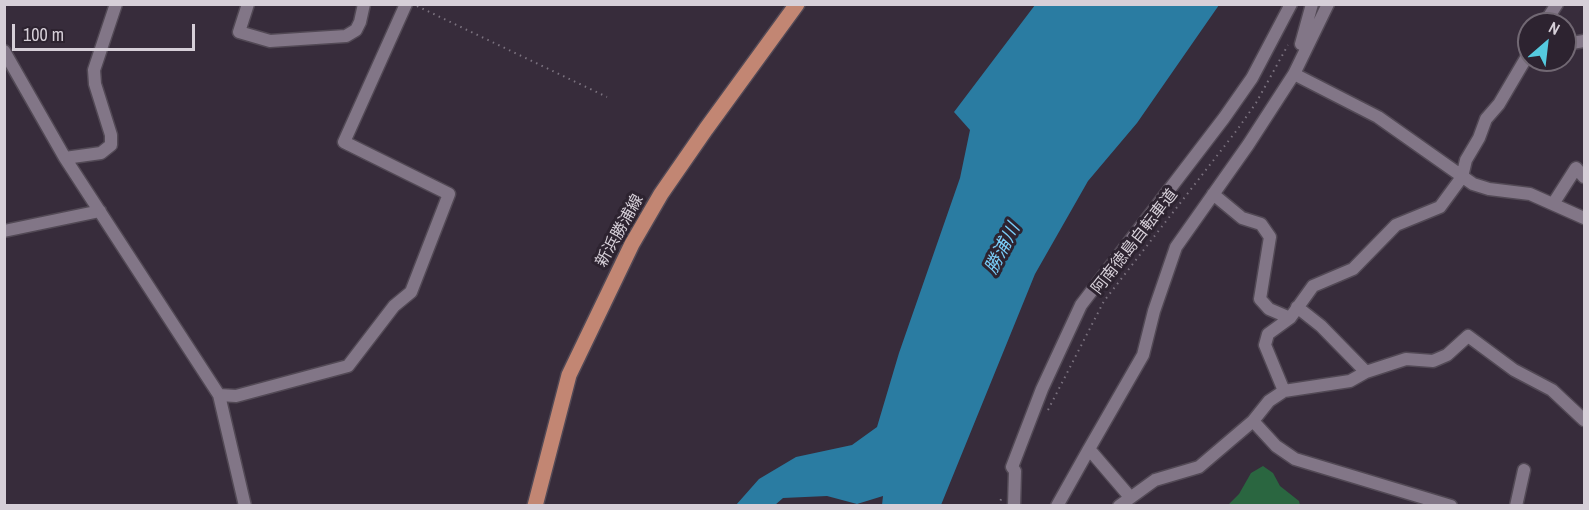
<!DOCTYPE html>
<html>
<head>
<meta charset="utf-8">
<style>
  body { margin:0 }
  #map { position:relative; width:1589px; height:510px; overflow:hidden; background:#372c3b; font-family:"Archivo Narrow",sans-serif }
  canvas { display:block }
  .frame { position:absolute; inset:0; border:6px solid #d6cfd8; pointer-events:none }
  .north { position:absolute; left:1517px; top:12px; width:60px; height:60px; box-sizing:border-box; background:#2d2330; border:2px solid #716873; border-radius:50%; rotate:28deg; font-size:16px; font-weight:700; line-height:24px; text-align:center; color:#d6cfd8 }
  .north::after { content:''; display:block; margin:auto; width:21px; height:27px; background:#55cadf; clip-path:polygon(50% 0,100% 100%,50% 72%,0 100%) }
  .scale { position:absolute; left:12px; top:24px; width:183px; height:27px; box-sizing:border-box; border:3px solid #d6cfd8; border-top:0; padding-left:8px; font-size:18px; line-height:21px; white-space:nowrap; color:#d6cfd8; -webkit-text-stroke:4px #2d2330; paint-order:stroke }
</style>
</head>
<body>
<div id="map">
<canvas width="1589" height="510"></canvas>
<div class="frame"></div>
<div class="north">N</div>
<div class="scale">100 m</div>
</div>
<script>
const g = document.querySelector('canvas').getContext('2d');
g.lineJoin = 'round';
function fill(path, color) { g.fillStyle = color; g.fill(path, 'evenodd'); }
const poly = rows => new Path2D(rows.map(r => 'M' + r).join(''));
function stroke(path, color, width, dash) { g.strokeStyle = color; g.lineWidth = width; g.lineCap = dash ? 'butt' : 'round'; g.setLineDash(dash || []); g.stroke(path); }
function label(font, color, halo, rows, align = 'center') {
  g.font = font + ' "Archivo Narrow","Noto Sans JP",sans-serif'; g.lineWidth = 6; g.setLineDash([]); g.textBaseline = 'middle'; g.strokeStyle = halo; g.fillStyle = color; for (const [text, x, y, turn = 0] of rows) {
    g.save(); g.translate(x, y); g.rotate((+turn || 0) * Math.PI / 180); g.textAlign = isNaN(turn) ? turn : align; if (halo) g.strokeText(text, 0, 0); g.fillText(text, 0, 0); g.restore();
  }
}
fill(poly([
  [1263,466,1273,473,1280,486,1299,501,1300,505,1228,505,1239,494,1251,473]
]), '#2a6640');
fill(poly([
  [1035,5,1219,5,1137,123,1088,181,1035,274,941,505,882,505,883,496,857,504,827,496,783,498,775,505,736,505,759,479,796,457,852,445,877,427,899,353,960,178,970,130,954,112]
]), '#2a7ca2');
const minor = poly([
  [248,4,239,32,270,41,346,36,356,30,360,22,364,4],
  [1544,24,1557,4],
  [1301,44,1312,4],
  [1565,44,1584,41],
  [4,51,65,158,219,395,245,506],
  [1294,74,1378,117,1473,184,1489,189,1530,194,1584,218],
  [65,158,101,153,111,145,111,135,95,84,94,70,116,4],
  [1213,194,1242,218,1261,224,1270,237,1260,299,1269,309,1290,318],
  [1553,204,1576,168,1584,177],
  [4,231,100,211],
  [1297,307,1321,326,1366,372],
  [1284,391,1265,345,1268,334,1290,318,1313,286,1353,269,1396,225,1440,207,1462,177,1466,160,1479,138,1486,119,1499,104,1529,53],
  [219,395,236,396,348,366,394,306,411,292,449,194,344,142,406,4],
  [1253,421,1269,401,1284,391,1350,381,1366,372,1406,359,1433,361,1447,355,1468,336,1514,370,1552,390,1584,420],
  [1089,449,1143,355,1154,311,1176,247,1248,145,1294,74,1328,4],
  [1014,506,1015,471,1012,467,1042,389,1081,305,1224,118,1252,78,1291,4],
  [1057,506,1089,449,1130,497],
  [1119,506,1155,480,1199,467,1253,421,1276,446,1295,459,1451,506],
  [1516,506,1524,470]
]);
const major = poly([
  [535,506,569,375,632,244,661,194,706,129,797,4]
]);
stroke(minor, '#524955', 15);
stroke(major, '#524955', 18);
stroke(poly([
  [417,6,607,97],
  [1048,410,1104,301,1237,130,1256,103,1288,45],
  [998,506,1002,497]
]), '#7b727f', 2, [1.5, 4.5]);
stroke(minor, '#827687', 12);
stroke(major, '#c28673', 15);
label('16px', '#d6cfd8', '#2d2330', [
  ["新浜勝浦線",620,231,-61],
  ["阿南徳島自転車道",1135,242,-52]
]);
label('italic 18px', '#7acdf8', '#2d2330', [
  ["勝浦川",1003,249,-63]
]);
</script>
</body>
</html>
